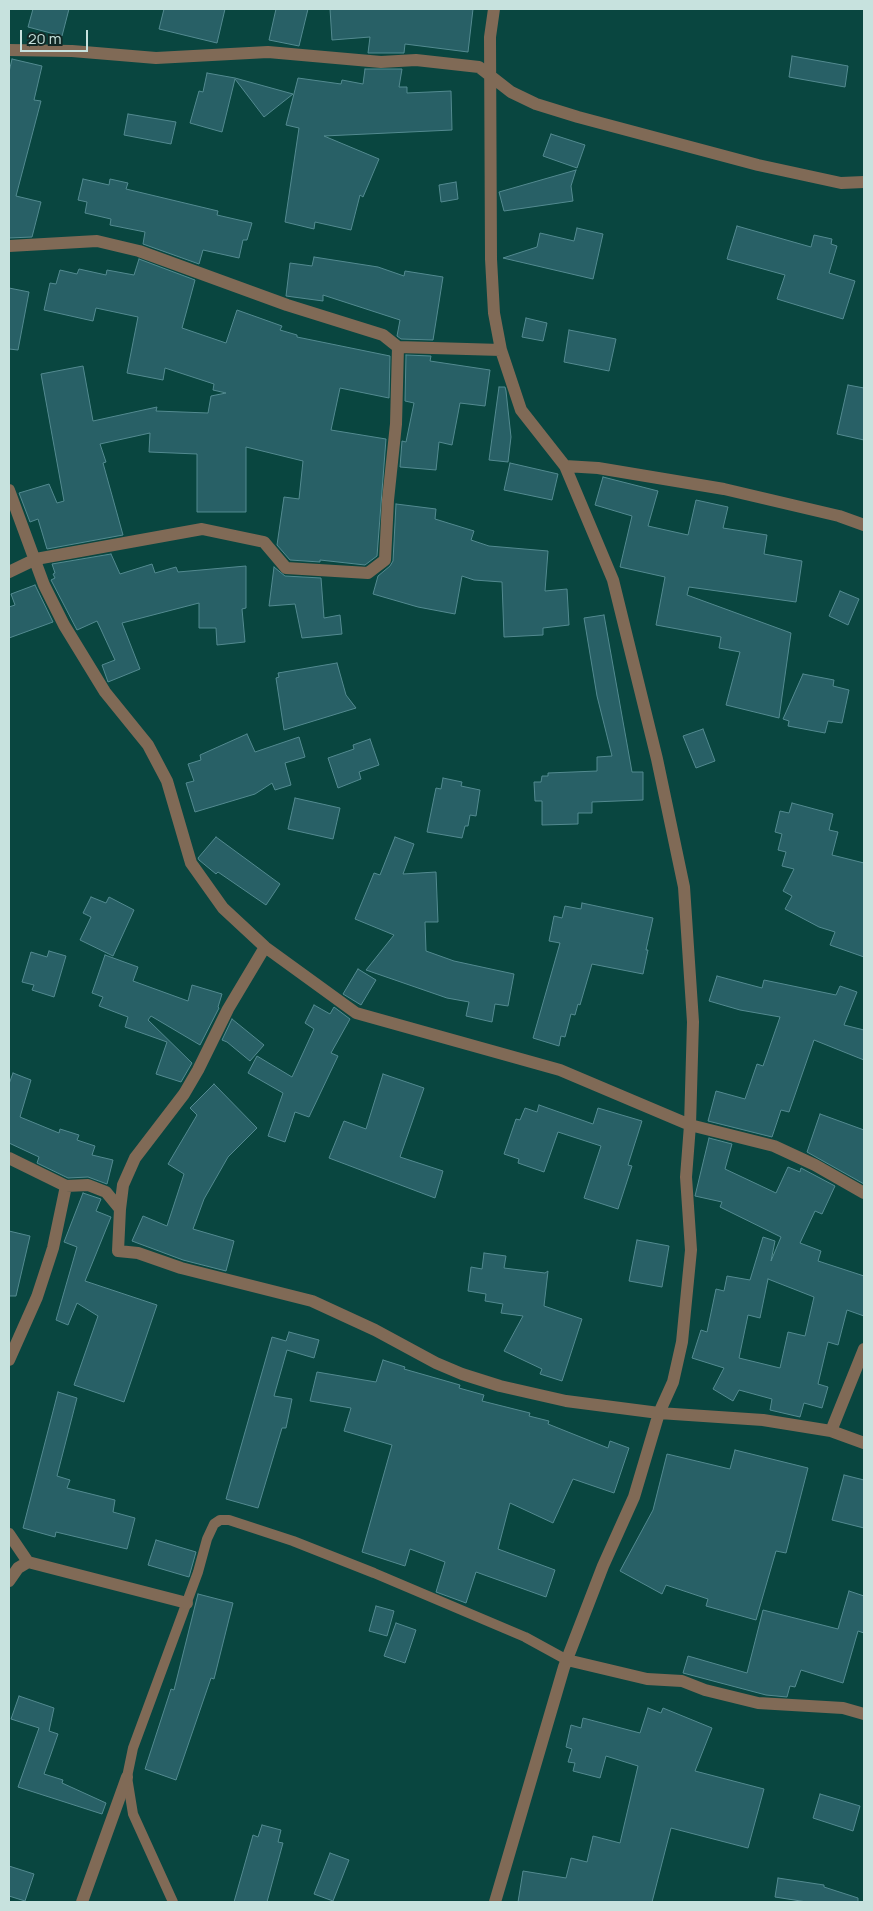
<!DOCTYPE html>
<html>
<head>
<meta charset="utf-8">
<style>
  body { margin:0 }
  #map { position:relative; width:873px; height:1911px; overflow:hidden; background:#094640; font-family:Manrope,sans-serif }
  canvas { display:block }
  .frame { position:absolute; inset:0; border:10px solid #c7e2de; pointer-events:none }
  .scale { position:absolute; left:20px; top:30px; width:68px; height:22px; box-sizing:border-box; border:2px solid #c7e2de; border-top:0; padding-left:6px; font-size:15px; line-height:18px; white-space:nowrap; color:#c7e2de; -webkit-text-stroke:4px #112825; paint-order:stroke }
</style>
</head>
<body>
<div id="map">
<canvas width="873" height="1911"></canvas>
<div class="frame"></div>
<div class="scale">20 m</div>
</div>
<script>
const g = document.querySelector('canvas').getContext('2d');
g.lineJoin = 'round';
function fill(path, color) { g.fillStyle = color; g.fill(path, 'evenodd'); }
const poly = rows => new Path2D(rows.map(r => 'M' + r).join(''));
function stroke(path, color, width, dash) { g.strokeStyle = color; g.lineWidth = width; g.lineCap = dash ? 'butt' : 'round'; g.setLineDash(dash || []); g.stroke(path); }
const building = poly([
  [33,9,69,9,62,36,28,27,33,9],
  [164,9,225,9,217,43,159,29,164,9],
  [276,9,308,9,299,46,269,40,276,9],
  [330,9,473,9,468,52,405,44,404,53,368,53,370,37,332,40,330,9],
  [792,56,848,66,845,87,789,77,792,56],
  [12,59,42,66,34,100,41,101,16,196,41,202,32,237,9,238,9,72,12,59],
  [365,69,402,69,399,87,407,87,407,93,451,91,452,130,324,136,379,159,363,197,360,195,351,230,315,222,314,229,285,222,299,128,286,125,298,78,341,84,342,80,363,84,365,69],
  [207,73,235,78,293,94,264,117,235,79,222,132,190,123,199,91,203,92,207,73],
  [128,114,176,122,171,144,124,135,128,114],
  [551,134,585,145,577,168,543,156,551,134],
  [576,170,571,186,573,201,504,211,499,192,576,170],
  [83,179,109,185,110,179,128,183,126,189,218,211,217,215,252,223,247,240,243,240,239,258,203,250,199,264,143,244,145,232,110,225,111,219,85,213,87,202,78,200,83,179],
  [456,182,458,199,441,202,439,185,456,182],
  [737,226,811,247,814,235,832,239,831,244,837,246,829,273,855,281,843,319,777,299,785,275,727,259,737,226],
  [577,228,603,234,593,279,503,258,537,247,540,233,574,241,577,228],
  [314,257,378,267,404,276,405,271,443,277,433,340,401,339,397,336,400,320,323,295,323,301,286,296,290,263,312,266,314,257],
  [139,259,195,280,182,328,226,343,237,310,282,326,280,330,297,335,297,337,390,356,389,398,340,388,331,430,386,439,377,556,365,565,320,560,320,562,290,560,277,545,284,497,299,499,303,461,246,447,246,512,197,512,197,454,149,452,150,433,100,444,106,462,103,463,123,535,47,549,38,519,30,522,19,493,49,484,57,503,64,501,41,374,83,366,93,421,157,407,156,411,208,413,211,396,226,393,213,390,214,384,165,368,163,380,127,373,138,317,96,308,93,321,44,310,50,283,56,284,60,270,77,274,79,269,106,275,107,270,134,275,139,259],
  [9,288,29,292,18,350,9,349,9,288],
  [526,318,547,323,543,341,522,337,526,318],
  [569,330,616,339,609,371,564,362,569,330],
  [406,355,431,356,430,361,490,370,485,406,460,403,452,445,439,442,436,470,400,467,402,441,406,442,414,403,405,401,406,355],
  [848,385,864,388,864,440,837,434,848,385],
  [499,387,505,387,506,391,511,437,508,462,489,460,499,387],
  [510,463,558,474,552,500,504,490,510,463],
  [603,477,658,491,648,526,688,535,696,500,728,507,723,528,767,535,764,554,802,561,796,602,689,587,687,595,791,633,779,718,726,705,740,652,719,648,721,637,656,625,665,577,620,567,632,516,595,505,603,477],
  [396,504,436,509,435,519,474,531,471,540,489,546,548,551,545,591,567,589,569,625,543,628,543,635,504,637,502,582,474,580,462,576,455,614,418,607,373,594,378,576,390,566,393,561,396,504],
  [111,554,120,574,152,564,155,573,176,567,178,572,246,566,246,608,242,609,245,642,217,645,216,628,199,628,199,603,122,623,140,669,108,682,102,665,115,660,97,621,77,630,51,580,55,578,53,574,55,573,52,564,111,554],
  [274,567,285,576,321,578,324,618,340,615,342,634,302,638,295,604,269,606,274,567],
  [35,585,53,622,9,638,9,607,15,605,11,594,35,585],
  [840,591,859,599,848,625,829,616,840,591],
  [604,615,632,772,643,772,643,800,592,802,592,813,578,813,578,824,542,825,542,801,535,801,534,782,541,782,542,776,548,776,548,773,597,771,597,757,612,756,597,696,584,618,604,615],
  [337,663,346,695,356,708,284,730,276,678,279,677,278,673,337,663],
  [803,674,834,680,833,686,849,690,842,723,828,721,825,733,788,726,789,721,783,719,803,674],
  [703,729,715,761,696,768,683,736,703,729],
  [247,734,255,752,299,737,305,757,285,763,291,785,275,790,272,783,255,794,195,812,186,783,194,781,188,764,201,760,200,755,247,734],
  [370,739,379,765,359,772,361,779,338,788,328,758,354,749,353,745,370,739],
  [443,778,462,782,461,786,480,790,476,816,470,815,468,826,465,826,462,838,427,832,436,788,441,789,443,778],
  [295,798,340,808,333,839,288,829,295,798],
  [792,803,833,814,829,830,838,832,832,855,864,863,864,957,830,945,835,932,819,927,785,909,792,896,783,891,794,869,782,866,786,852,778,850,782,834,775,832,780,811,789,813,792,803],
  [216,837,280,884,266,905,218,872,216,874,199,860,198,858,216,837],
  [395,837,414,844,403,874,436,872,438,922,425,922,426,951,454,961,514,974,508,1006,495,1004,492,1022,466,1016,469,1002,447,998,366,970,394,935,355,919,374,873,380,875,395,837],
  [91,897,106,903,109,897,134,910,113,956,80,940,91,917,83,913,91,897],
  [582,903,653,918,646,950,648,950,643,974,592,964,580,1005,578,1004,575,1015,571,1014,565,1037,561,1036,559,1046,533,1038,560,943,549,941,554,916,562,918,565,906,581,909,582,903],
  [49,951,66,956,54,997,32,990,34,985,22,982,31,952,47,957,49,951],
  [105,955,138,967,133,981,188,1001,192,985,222,994,218,1007,219,1008,200,1045,151,1016,148,1020,192,1063,181,1082,156,1074,167,1042,125,1027,128,1017,99,1006,103,997,92,993,105,955],
  [358,969,376,980,361,1005,343,994,358,969],
  [717,976,762,988,764,980,836,995,840,986,857,992,844,1025,864,1030,864,1060,814,1040,789,1112,781,1110,772,1137,708,1121,716,1091,745,1099,757,1064,763,1066,780,1017,740,1010,709,1001,717,976],
  [314,1005,330,1014,334,1007,350,1019,331,1053,338,1056,309,1117,295,1112,285,1142,268,1136,283,1093,248,1073,257,1056,292,1077,314,1029,305,1023,314,1005],
  [232,1019,264,1045,250,1061,227,1042,222,1040,232,1019],
  [13,1073,31,1080,20,1117,59,1133,60,1129,79,1135,77,1140,95,1146,92,1155,113,1160,107,1184,88,1177,68,1178,37,1163,39,1157,9,1143,9,1084,13,1073],
  [383,1074,424,1088,400,1157,443,1171,435,1198,329,1158,344,1121,366,1129,383,1074],
  [214,1084,257,1128,228,1157,204,1199,193,1229,234,1241,226,1271,183,1260,132,1241,143,1216,167,1226,184,1174,168,1164,197,1115,190,1108,214,1084],
  [539,1105,593,1124,598,1108,642,1121,628,1165,632,1166,618,1209,584,1198,601,1146,558,1132,544,1172,518,1163,519,1159,504,1154,516,1119,520,1120,525,1108,537,1112,539,1105],
  [820,1114,864,1130,864,1184,807,1152,820,1114],
  [709,1138,732,1144,725,1169,776,1193,788,1167,800,1172,801,1168,835,1186,822,1214,815,1211,800,1243,821,1251,818,1261,864,1276,864,1316,847,1310,838,1345,828,1342,818,1384,828,1387,822,1408,804,1403,800,1417,770,1410,772,1399,739,1390,733,1401,713,1389,724,1368,692,1358,701,1330,707,1332,716,1289,724,1291,727,1276,750,1280,763,1237,775,1241,771,1261,781,1237,720,1207,722,1202,695,1196,709,1138],
  [768,1279,814,1297,805,1336,788,1332,780,1368,739,1358,748,1315,760,1318,768,1279],
  [83,1193,101,1199,96,1211,111,1217,85,1281,157,1305,124,1402,74,1385,98,1316,77,1303,68,1325,56,1320,77,1247,64,1242,83,1193],
  [9,1231,30,1236,16,1296,9,1296,9,1231],
  [637,1240,669,1246,662,1287,629,1281,637,1240],
  [484,1253,506,1256,504,1268,545,1273,548,1271,544,1306,582,1319,562,1381,540,1374,542,1369,504,1351,523,1316,501,1313,503,1304,485,1301,486,1294,468,1291,471,1267,482,1269,484,1253],
  [289,1332,319,1340,314,1358,287,1350,274,1396,292,1399,286,1428,282,1428,258,1508,226,1499,272,1337,286,1341,289,1332],
  [383,1360,405,1367,404,1369,460,1385,459,1388,484,1395,482,1401,530,1413,529,1416,549,1421,548,1424,608,1448,610,1441,629,1448,614,1493,573,1479,553,1523,510,1503,498,1549,555,1570,546,1597,476,1572,466,1603,436,1592,445,1562,410,1549,405,1566,362,1552,392,1445,344,1431,351,1408,310,1401,317,1372,376,1382,383,1360],
  [58,1392,77,1398,57,1476,70,1480,67,1488,115,1500,113,1512,135,1518,127,1549,56,1532,55,1537,23,1528,58,1392],
  [735,1450,808,1468,786,1553,776,1551,756,1620,706,1606,708,1599,666,1585,662,1594,620,1571,653,1510,667,1454,730,1469,735,1450],
  [844,1475,864,1480,864,1528,832,1520,844,1475],
  [156,1540,196,1552,189,1577,148,1565,156,1540],
  [849,1591,864,1596,864,1633,858,1631,843,1683,801,1670,795,1687,790,1686,787,1697,766,1695,683,1673,688,1656,747,1673,763,1610,838,1629,849,1591],
  [198,1594,233,1603,214,1679,211,1678,176,1780,145,1769,171,1689,174,1690,198,1594],
  [376,1606,394,1611,387,1636,369,1631,376,1606],
  [396,1623,416,1630,405,1663,384,1656,396,1623],
  [19,1696,54,1708,49,1731,58,1734,44,1774,63,1780,62,1783,106,1803,102,1814,18,1787,39,1728,11,1719,19,1696],
  [648,1708,661,1713,663,1708,712,1728,695,1771,764,1789,748,1848,671,1828,652,1902,518,1902,523,1871,566,1878,571,1858,587,1862,593,1836,620,1843,638,1766,606,1756,600,1778,573,1771,575,1763,568,1762,572,1749,566,1747,571,1725,581,1728,583,1718,640,1733,648,1708],
  [820,1794,860,1806,853,1831,813,1818,820,1794],
  [262,1825,281,1830,278,1842,283,1843,267,1902,234,1902,253,1835,258,1837,262,1825],
  [330,1853,349,1860,333,1901,314,1894,330,1853],
  [9,1866,34,1874,25,1901,9,1896,9,1866],
  [778,1878,824,1885,824,1887,858,1898,858,1902,807,1902,775,1897,778,1878]
]);
fill(building, '#286066');
stroke(building, '#538a90', 1);
stroke(poly([
  [173,1902,133,1814,127,1777,133,1748,198,1572,207,1539,214,1524,220,1520,229,1520,293,1541,374,1573,525,1637,567,1660]
]), '#806a56', 10);
stroke(poly([
  [494,9,490,37,491,259,494,313,501,350,521,410,565,466,613,580,657,759,684,887,693,1022,690,1125,686,1177,691,1250,682,1342,673,1382,659,1413,634,1497,603,1566,564,1667,495,1902],
  [9,50,72,51,156,58,268,52,381,62,416,60,479,67,511,92,536,104,578,117,758,165,841,183,864,182],
  [9,246,97,241,139,251,287,305,383,335,398,347,501,350],
  [565,466,598,468,724,489,839,516,864,525],
  [9,490,44,585,64,625,105,692,148,745,167,781,191,863,223,908,265,947,356,1013,560,1070,690,1125,774,1146,815,1165,864,1193],
  [9,572,36,559,202,529,264,542,286,568,368,573,385,560,388,500,396,424,398,347],
  [9,1158,66,1186,88,1185,106,1192,120,1209,118,1251,138,1253,181,1268,312,1301,375,1330,436,1363,462,1374,500,1386,566,1401,659,1413,763,1420,831,1431,864,1443],
  [120,1209,123,1185,135,1158,184,1094,198,1070,228,1009,265,947],
  [9,1360,37,1297,53,1248,66,1186],
  [831,1431,864,1349],
  [9,1534,28,1562,187,1603],
  [9,1581,18,1568,28,1562],
  [567,1660,647,1679,682,1681,705,1690,758,1703,843,1708,864,1714],
  [82,1902,127,1777]
]), '#806a56', 12);
</script>
</body>
</html>
